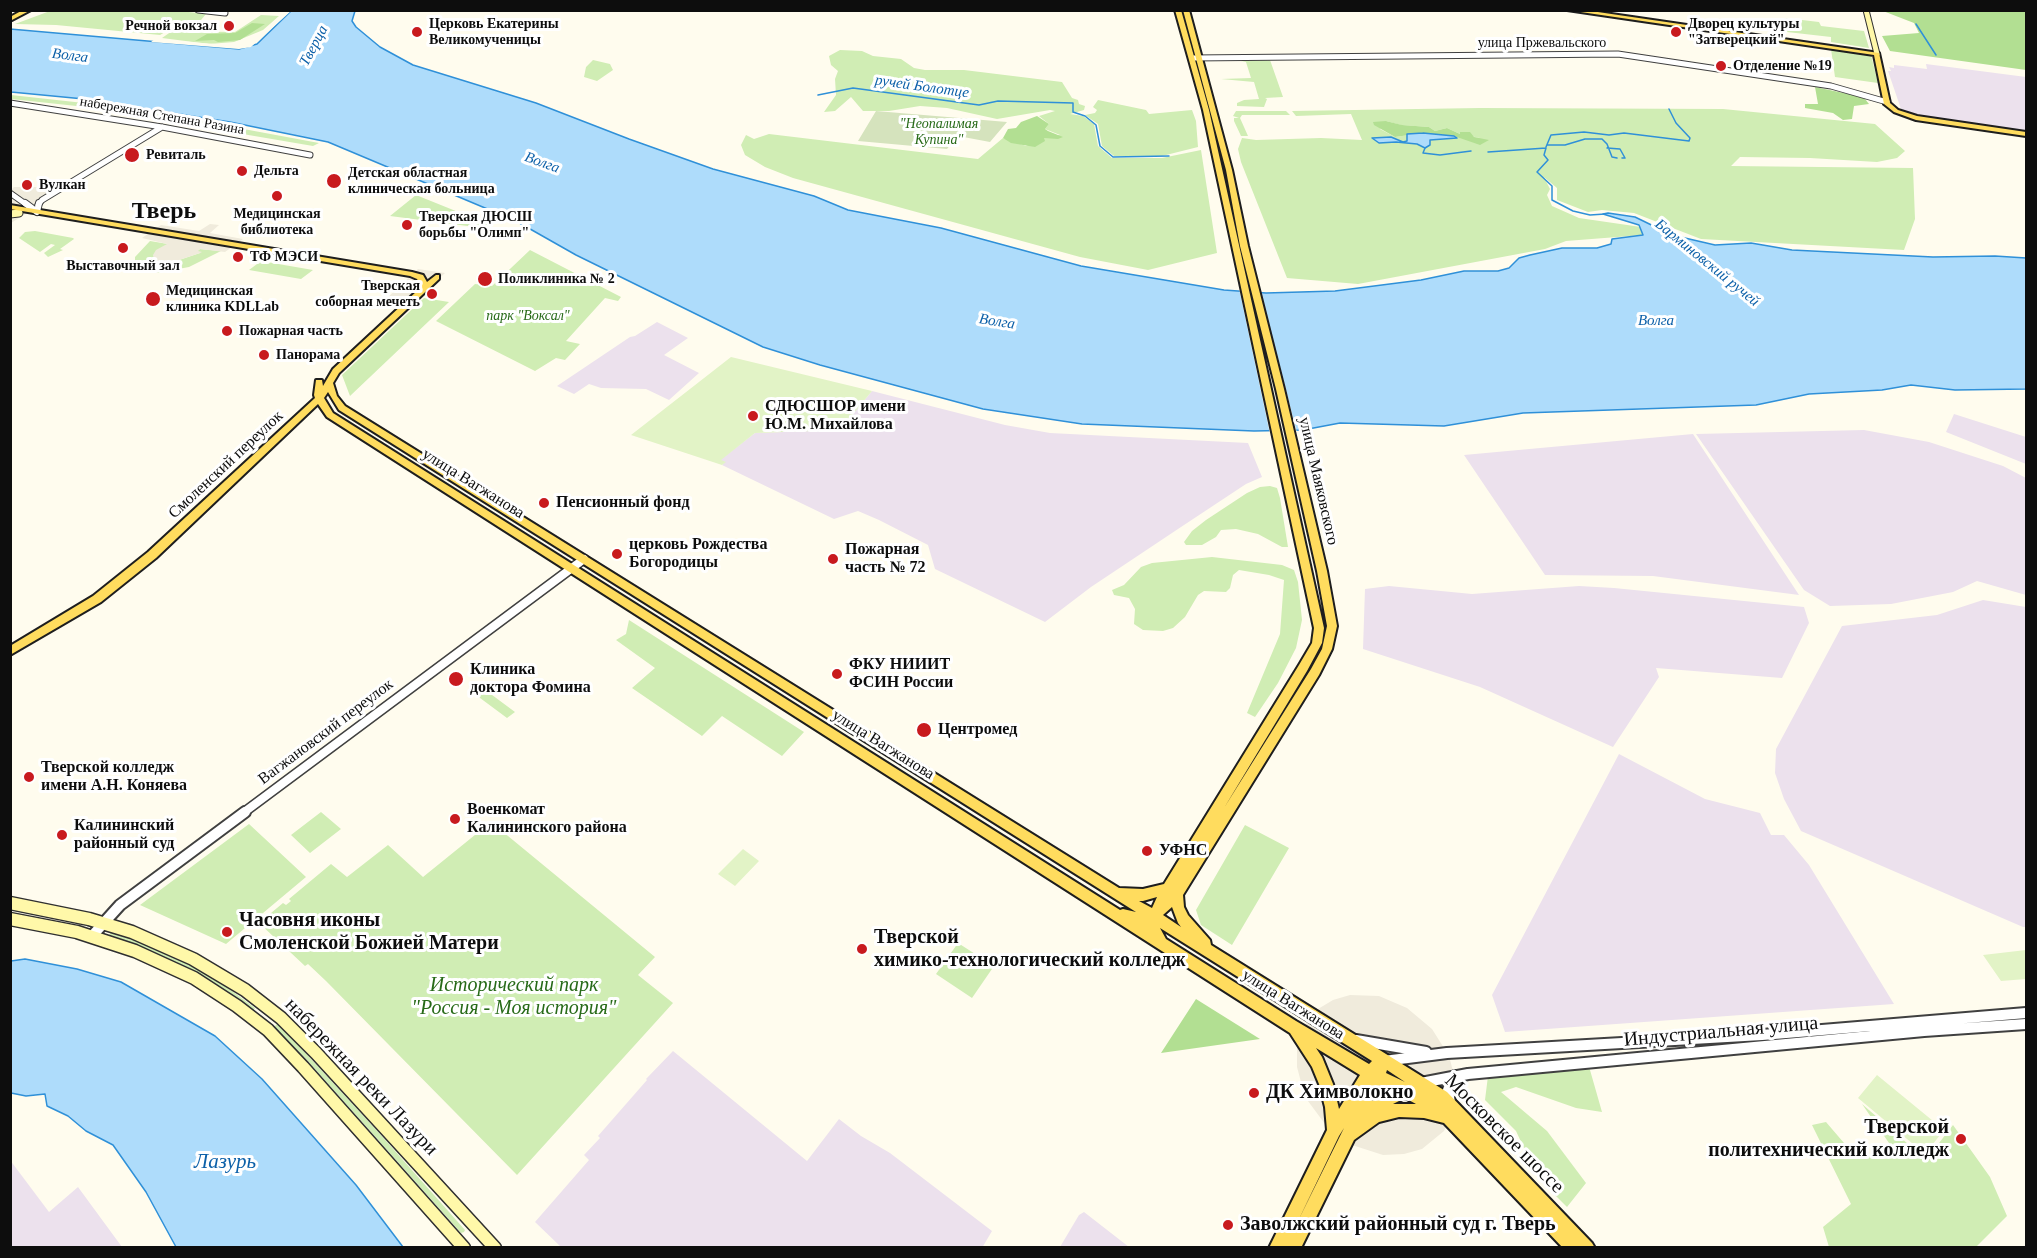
<!DOCTYPE html>
<html>
<head>
<meta charset="utf-8">
<style>
  body { margin:0 }
  #map { position:relative; width:2037px; height:1258px; overflow:hidden; background:#fffcee; font-family:"Times New Roman",serif }
  canvas { display:block }
  .frame { position:absolute; inset:0; border:12px solid #0d0d0d; pointer-events:none }
</style>
</head>
<body>
<div id="map">
<canvas width="2037" height="1258"></canvas>
<div class="frame"></div>
</div>
<script>
const g = document.querySelector('canvas').getContext('2d');
g.lineJoin = 'round';
function fill(path, color) { g.fillStyle = color; g.fill(path, 'evenodd'); }
const poly = rows => new Path2D(rows.map(r => 'M' + r).join(''));
function stroke(path, color, width, dash) { g.strokeStyle = color; g.lineWidth = width; g.lineCap = dash ? 'butt' : 'round'; g.setLineDash(dash || []); g.stroke(path); }
function label(font, color, halo, rows, align = 'center') {
  g.font = font + ' "Times New Roman",serif'; g.lineWidth = 6; g.setLineDash([]); g.textBaseline = 'middle'; g.strokeStyle = halo; g.fillStyle = color; for (const [text, x, y, turn = 0] of rows) {
    g.save(); g.translate(x, y); g.rotate((+turn || 0) * Math.PI / 180); g.textAlign = isNaN(turn) ? turn : align; if (halo) g.strokeText(text, 0, 0); g.fillText(text, 0, 0); g.restore();
  }
}
fill(poly([
  [1926,64,2026,77,2026,132,1902,112,1888,71,1891,71,1889,67,1894,68,1894,65,1927,69],
  [657,322,688,338,664,355,699,373,669,400,646,389,601,388,589,384,574,394,557,386,630,337,635,336],
  [872,391,1005,425,1050,433,1248,443,1262,477,1246,484,1181,527,1091,587,1045,622,935,569,928,545,879,520,858,511,834,519,722,465,725,462,720,460,755,433,840,430],
  [1954,414,2026,437,2026,464,1946,432],
  [1864,430,1929,442,2003,466,2026,478,2026,595,1977,581,1953,592,1891,604,1830,606,1804,590,1696,434],
  [1693,434,1799,595,1653,576,1545,575,1464,455],
  [1389,586,1472,594,1579,586,1614,588,1804,607,1809,623,1782,678,1656,668,1659,677,1613,747,1480,687,1363,649,1365,589],
  [1983,600,2026,607,2026,927,2023,927,1801,831,1784,799,1775,773,1776,749,1842,626,1937,615],
  [1619,754,1705,799,1760,813,1771,835,1784,835,1809,865,1894,1004,1505,1032,1492,995],
  [673,1051,807,1161,839,1119,861,1136,890,1153,992,1231,982,1248,561,1247,535,1222,589,1160,584,1155,600,1138,598,1136,647,1080,646,1079],
  [10,1160,49,1212,78,1187,122,1247,11,1247],
  [1084,1212,1129,1247,1060,1247,1079,1215]
]), '#ece1ed');
fill(poly([
  [50,11,171,10,206,14,201,20,185,24,187,28,172,28,160,35,56,25,15,24],
  [261,15,279,16,263,30,234,42,209,44,162,38,172,31,235,32],
  [1785,18,1819,22,1821,26,1864,31,1869,48,1831,42,1831,37,1787,32,1786,29,1762,29,1755,24],
  [1831,49,1871,55,1878,83,1835,77],
  [840,50,862,51,873,56,901,59,914,68,925,70,964,70,1062,82,1072,98,1078,100,1079,104,1085,106,1084,110,1070,114,1083,116,1094,124,1098,146,1112,158,1162,158,1201,150,1217,253,1148,270,1080,257,793,178,765,167,745,155,741,145,746,135,754,139,769,134,978,159,1003,138,1026,146,1044,137,1060,135,1045,129,1049,124,1039,116,1055,111,1050,110,997,119,947,108,920,106,889,111,863,111,851,97,835,111,824,112,836,95,835,79,838,71,831,65,829,56],
  [593,60,610,64,613,70,597,81,584,77,586,67],
  [1236,60,1270,60,1283,97,1265,98,1267,99,1264,107,1237,106,1237,103,1244,100,1259,99,1254,82,1221,79,1251,78,1246,62],
  [11,95,93,104,212,123,181,122,85,109,86,107,11,99],
  [1098,100,1146,110,1149,114,1192,110,1196,121,1198,147,1162,156,1114,156,1102,146,1098,124,1085,115,1095,113,1097,110,1093,107],
  [1480,108,1723,109,1875,124,1905,151,1897,158,1877,162,1810,158,1740,157,1731,166,1913,168,1915,219,1904,250,1701,239,1634,213,1602,210,1588,212,1557,200,1557,188,1544,177,1550,189,1547,195,1552,206,1579,218,1641,227,1643,235,1566,241,1545,249,1358,284,1287,278,1241,162,1238,149,1242,138,1256,140,1321,138,1362,140,1351,114,1296,116,1292,111],
  [1386,121,1401,125,1429,127,1435,131,1447,128,1460,134,1480,138,1423,133,1395,137,1380,129],
  [1423,133,1456,138,1430,140,1422,147,1417,144,1396,142,1379,143,1377,137,1403,142,1407,141,1407,134],
  [1236,111,1286,111,1290,115,1242,115,1240,118,1248,136,1241,136,1234,121,1234,118,1239,118,1233,116],
  [184,124,222,125,319,143,313,146],
  [416,195,488,224,489,226,483,228,390,216],
  [35,231,73,238,74,239,60,249,63,250,48,257,44,253,55,245,51,244,40,252,19,238,25,232],
  [150,241,168,244,154,260,140,270,135,263,135,257],
  [200,249,221,251,189,267,157,273,170,263,200,253,197,251],
  [530,250,621,297,618,301,605,298,566,341,580,344,565,360,556,358,535,371,436,321,475,284,492,286],
  [261,261,313,270,301,279,249,270],
  [424,298,449,302,350,396,342,375],
  [1270,486,1277,488,1280,498,1288,547,1282,547,1258,534,1236,529,1221,530,1216,537,1202,545,1186,545,1184,542,1192,531,1206,520,1247,493,1260,487],
  [1212,557,1282,565,1294,570,1298,582,1302,620,1296,648,1278,683,1255,717,1247,713,1280,634,1284,580,1269,575,1239,570,1233,575,1230,588,1226,592,1204,591,1198,595,1185,617,1173,628,1163,631,1143,630,1134,624,1135,609,1129,598,1114,595,1112,590,1124,585,1141,567,1152,563],
  [629,620,804,732,782,756,722,716,702,736,632,688,655,668,616,640,626,634],
  [484,689,515,712,507,718,476,695],
  [321,812,341,829,310,853,291,835],
  [491,822,655,957,638,975,673,1003,517,1175,326,981,308,964,305,966,259,923,283,903,286,905,291,901,289,899,331,864,347,877,388,845,423,877],
  [249,824,306,877,226,944,140,905],
  [1245,825,1289,848,1232,945,1201,925,1196,910],
  [112,931,145,942,182,959,216,979,255,1008,253,1011,177,964,141,947,108,936],
  [958,943,994,966,972,998,936,974],
  [278,1023,380,1134,465,1230,464,1232,461,1233,306,1059,274,1027],
  [1588,1063,1602,1112,1576,1108,1516,1087,1501,1092,1547,1131,1586,1183,1567,1207,1538,1178,1516,1131,1485,1100,1489,1068],
  [1862,1104,1923,1157,1929,1156,1953,1125,1990,1177,2007,1216,1976,1247,1829,1247,1823,1227,1851,1204,1812,1125,1826,1122,1850,1150,1863,1158,1882,1154,1889,1143]
]), '#d0edb4');
fill(poly([
  [1883,11,2026,11,2026,70,1890,51,1882,36,1919,33,1914,23],
  [252,23,265,24,240,40,218,42,214,40,195,41,207,34,235,33],
  [1815,87,1858,96,1865,99,1869,104,1854,106,1852,119,1843,120,1833,113,1805,108,1805,104,1818,104],
  [1037,116,1049,124,1045,129,1048,131,1063,137,1058,139,1044,138,1045,141,1035,147,1011,143,1003,138,1008,129,1016,128,1021,122],
  [1386,121,1402,125,1429,127,1435,131,1447,128,1460,134,1460,132,1470,132,1474,137,1489,140,1480,145,1454,136,1423,133,1395,137,1374,125,1373,122],
  [1196,999,1260,1039,1161,1053]
]), '#b2df92');
fill(poly([
  [876,111,1007,122,990,142,958,136,947,149,858,141]
]), '#d5e3bd');
fill(poly([
  [731,357,872,391,840,430,755,433,721,460,726,462,722,465,631,435],
  [743,849,759,861,735,886,718,874],
  [2026,950,2026,979,2001,981,1983,955],
  [1877,1075,1944,1130,1925,1154,1858,1098]
]), '#e2f3c6');
fill(poly([
  [45,187,64,190,11,223,11,190,14,187],
  [210,224,219,225,210,233,243,239,225,252,200,249,198,251,202,252,200,253,170,263,157,273,140,270,154,260,153,255,156,250,167,244,142,238,161,225,199,231],
  [418,269,445,273,414,302,387,298],
  [1350,995,1379,996,1407,1008,1432,1029,1449,1056,1457,1086,1456,1105,1444,1131,1422,1149,1404,1154,1383,1155,1352,1145,1325,1124,1305,1097,1297,1067,1297,1047,1302,1029,1318,1009,1333,1000]
]), '#f0ebdc');
const water = poly([
  [291,11,355,11,352,21,356,27,380,47,413,65,536,103,629,139,713,169,814,196,848,210,941,228,1081,266,1224,290,1266,293,1335,291,1421,280,1464,271,1498,271,1509,268,1519,258,1530,255,1562,248,1597,248,1611,244,1612,239,1643,235,1639,225,1603,214,1608,213,1635,217,1672,235,1715,245,1751,243,1792,250,1933,257,1995,256,2026,258,2026,389,1955,390,1911,385,1882,390,1809,394,1756,405,1523,413,1444,426,1340,423,1303,430,1254,431,1082,424,983,409,820,365,763,347,576,255,516,221,328,142,230,122,84,99,11,92,10,29,239,49,257,44,291,11],
  [1423,133,1454,136,1457,138,1430,140,1430,145,1425,148,1417,144,1396,142,1379,143,1372,138,1391,137,1403,142,1407,141,1407,134,1423,133],
  [25,959,77,969,121,982,215,1036,262,1079,356,1185,403,1247,176,1247,146,1192,113,1145,86,1131,68,1116,47,1106,45,1094,26,1096,11,1093,11,961,25,959]
]);
fill(water, '#aedcfb');
stroke(water, '#2f90d8', 1.5);
fill(poly([
  [286,10,291,11,251,47,239,49,151,42,155,39,239,46,250,44],
  [1239,288,1260,289,1297,433,1270,434]
]), '#fffcee');
stroke(poly([
  [1916,24,1936,55],
  [818,95,853,88,979,105,998,101,1073,103,1073,112,1085,116,1096,125,1100,146,1113,157,1169,156],
  [83,107,88,104],
  [1547,145,1565,145,1585,139,1602,139,1607,144,1612,157,1617,158],
  [1546,147,1551,135,1584,132,1609,135,1624,133,1689,141,1690,138,1676,123,1669,109],
  [1425,148,1423,153,1440,155,1471,151],
  [1607,148,1620,149,1625,158,1622,158],
  [1488,152,1546,148,1544,155,1548,160,1537,172,1552,186,1552,200,1573,211,1590,215,1605,214]
]), '#2f90d8', 1.5);
const tertiaryFar3 = poly([
  [198,10,225,13],
  [1192,58,1618,54,1831,86,1887,102],
  [10,103,162,127,310,155],
  [10,193,27,205],
  [38,205,42,200,162,127]
]);
const tertiaryFar2 = poly([
  [25,203,37,212,39,203]
]);
const tertiaryFar1 = poly([
  [243,813,584,559]
]);
const tertiary = poly([
  [92,936,120,905,245,812],
  [1356,1040,1426,1052],
  [1384,1061,1447,1053,1762,1035,2026,1013],
  [1421,1083,1468,1074,1924,1031,2026,1024],
  [1450,1103,1448,1090,1455,1076]
]);
const secondaryFar2 = poly([
  [1866,10,1877,54]
]);
const secondaryFar1 = poly([
  [10,214,19,213]
]);
const secondary = poly([
  [10,903,89,919,132,932,193,959,245,990,281,1018,316,1053,495,1248],
  [10,919,77,932,135,951,194,978,237,1006,268,1030,303,1067,464,1248]
]);
const primary = poly([
  [23,10,31,10,10,21,10,17,23,10],
  [1175,10,1181,10,1209,110,1324,628,1322,643,1307,671,1224,808,1311,669,1322,649,1327,626,1317,571,1276,389,1240,246,1226,170,1183,10,1189,10,1232,170,1248,246,1284,389,1327,571,1337,626,1332,649,1319,675,1183,895,1184,907,1188,915,1210,940,1211,945,1447,1092,1592,1243,1595,1248,1563,1248,1444,1123,1424,1118,1399,1117,1379,1122,1354,1140,1301,1248,1285,1248,1286,1245,1285,1248,1269,1248,1327,1130,1325,1107,1319,1084,1312,1067,1290,1033,327,417,318,404,156,558,101,602,10,655,10,646,93,596,148,552,315,398,314,395,316,380,322,380,323,386,333,369,417,291,420,284,417,279,410,276,10,209,10,205,412,272,423,275,427,282,436,275,439,275,439,279,339,373,333,383,337,396,345,406,1119,888,1143,889,1164,884,1299,665,1312,643,1314,628,1203,110,1175,10],
  [328,392,339,410,1136,912,1123,909,1120,910,333,413,324,398,328,392],
  [1157,897,1152,908,1139,901,1143,901,1157,897],
  [1172,907,1178,923,1181,927,1163,915,1172,907],
  [1160,928,1372,1061,1369,1064,1296,1021,1166,939,1160,928],
  [1316,1048,1360,1075,1339,1109,1333,1084,1322,1057,1316,1048],
  [1387,1070,1405,1082,1386,1073,1387,1070],
  [1380,1085,1390,1090,1372,1101,1380,1085],
  [1405,1098,1416,1104,1393,1104,1405,1098],
  [1344,1128,1297,1223,1339,1136,1344,1128],
  [1567,10,1584,10,1879,53,1890,103,1898,110,1917,116,2026,132,2026,136,1916,120,1894,112,1884,104,1874,55,1567,10]
]);
stroke(tertiaryFar3, '#404040', 7);
stroke(tertiaryFar2, '#404040', 8);
stroke(tertiaryFar1, '#404040', 11);
stroke(tertiary, '#404040', 14);
stroke(secondaryFar2, '#2f2f2f', 7);
stroke(secondaryFar1, '#2f2f2f', 9);
stroke(secondary, '#2f2f2f', 15);
stroke(primary, '#1e1e1e', 4);
stroke(tertiaryFar3, '#fff', 5);
stroke(tertiaryFar2, '#fff', 6);
stroke(tertiaryFar1, '#fff', 8);
stroke(tertiary, '#fff', 10);
stroke(secondaryFar2, '#fff8a9', 5);
stroke(secondaryFar1, '#fff8a9', 7);
stroke(secondary, '#fff8a9', 12);
fill(primary, '#ffdc5e');
for (const [x, y, r, color] of [
  [229,26,6,"#c81a1e"],
  [417,32,6,"#c81a1e"],
  [1676,32,6,"#c81a1e"],
  [1721,66,6,"#c81a1e"],
  [132,155,8,"#c81a1e"],
  [242,171,6,"#c81a1e"],
  [334,181,8,"#c81a1e"],
  [27,185,6,"#c81a1e"],
  [277,196,6,"#c81a1e"],
  [407,225,6,"#c81a1e"],
  [123,248,6,"#c81a1e"],
  [238,257,6,"#c81a1e"],
  [485,279,8,"#c81a1e"],
  [432,294,6,"#c81a1e"],
  [153,299,8,"#c81a1e"],
  [227,331,6,"#c81a1e"],
  [264,355,6,"#c81a1e"],
  [753,416,6,"#c81a1e"],
  [544,503,6,"#c81a1e"],
  [617,554,6,"#c81a1e"],
  [833,559,6,"#c81a1e"],
  [837,674,6,"#c81a1e"],
  [456,679,8,"#c81a1e"],
  [924,730,8,"#c81a1e"],
  [29,777,6,"#c81a1e"],
  [455,819,6,"#c81a1e"],
  [62,835,6,"#c81a1e"],
  [1147,851,6,"#c81a1e"],
  [227,932,6,"#c81a1e"],
  [862,949,6,"#c81a1e"],
  [1254,1093,6,"#c81a1e"],
  [1961,1139,6,"#c81a1e"],
  [1228,1225,6,"#c81a1e"]
]) { const dot = new Path2D(); dot.arc(x, y, r, 0, 2 * Math.PI); g.fillStyle = color; g.fill(dot); stroke(dot, '#fff', 2); }
label('bold 14px', '#0d0d0d', '#fff', [
  ["Церковь Екатерины",429,24],
  ["Великомученицы",429,40],
  ["Дворец культуры",1688,24],
  ["\"Затверецкий\"",1688,40],
  ["Речной вокзал",217,26,"right"],
  ["Отделение №19",1733,66],
  ["Ревиталь",146,155],
  ["Дельта",254,171],
  ["Детская областная",348,173],
  ["клиническая больница",348,189],
  ["Вулкан",39,185],
  ["Медицинская",277,214,"center"],
  ["библиотека",277,230,"center"],
  ["Тверская ДЮСШ",419,217],
  ["борьбы \"Олимп\"",419,233],
  ["ТФ МЭСИ",250,257],
  ["Выставочный зал",123,266,"center"],
  ["Поликлиника № 2",498,279],
  ["Тверская",420,286,"right"],
  ["соборная мечеть",420,302,"right"],
  ["Медицинская",166,291],
  ["клиника KDLLab",166,307],
  ["Пожарная часть",239,331],
  ["Панорама",276,355]
], 'left');
label('14px', '#0d0d0d', '#fff', [
  ["улица Пржевальского",1542,43],
  ["набережная Степана Разина",162,116,10]
]);
label('italic 14px', '#276a18', '#fff', [
  ["\"Неопалимая",939,124],
  ["Купина\"",939,140],
  ["парк \"Воксал\"",528,316]
]);
label('italic 15px', '#0d61a9', '#fff', [
  ["Тверца",314,46,-62],
  ["Волга",70,56,7],
  ["ручей Болотце",922,87,8],
  ["Волга",542,163,20],
  ["Барминовский ручей",1707,263,39],
  ["Волга",1656,321],
  ["Волга",997,322,9]
]);
label('bold 16px', '#0d0d0d', '#fff', [
  ["СДЮСШОР имени",765,407],
  ["Ю.М. Михайлова",765,425],
  ["Пенсионный фонд",556,503],
  ["церковь Рождества",629,545],
  ["Богородицы",629,563],
  ["Пожарная",845,550],
  ["часть № 72",845,568],
  ["ФКУ НИИИТ",849,665],
  ["ФСИН России",849,683],
  ["Клиника",470,670],
  ["доктора Фомина",470,688],
  ["Центромед",938,730],
  ["Тверской колледж",41,768],
  ["имени А.Н. Коняева",41,786],
  ["Военкомат",467,810],
  ["Калининского района",467,828],
  ["Калининский",74,826],
  ["районный суд",74,844],
  ["УФНС",1159,851]
], 'left');
label('16px', '#0d0d0d', '#fff', [
  ["Смоленский переулок",226,465,-43],
  ["улица Маяковского",1318,481,77],
  ["улица Вагжанова",473,484,32],
  ["Вагжановский переулок",326,732,-37],
  ["улица Вагжанова",883,745,32],
  ["улица Вагжанова",1293,1005,32]
]);
label('bold 20px', '#0d0d0d', '#fff', [
  ["Часовня иконы",239,921],
  ["Смоленской Божией Матери",239,944],
  ["Тверской",874,938],
  ["химико-технологический колледж",874,961],
  ["ДК Химволокно",1266,1093],
  ["Тверской",1949,1128,"right"],
  ["политехнический колледж",1949,1151,"right"],
  ["Заволжский районный суд г. Тверь",1240,1225]
], 'left');
label('italic 20px', '#276a18', '#fff', [
  ["Исторический парк",514,986],
  ["\"Россия - Моя история\"",514,1009]
]);
label('20px', '#0d0d0d', '#fff', [
  ["Индустриальная улица",1721,1032,-5],
  ["набережная реки Лазури",361,1077,46],
  ["Московское шоссе",1504,1134,45]
]);
label('italic 21px', '#0d61a9', '#fff', [
  ["Лазурь",225,1162]
]);
label('bold 24px', '#0d0d0d', '#fff', [
  ["Тверь",164,212]
]);
</script>
</body>
</html>
